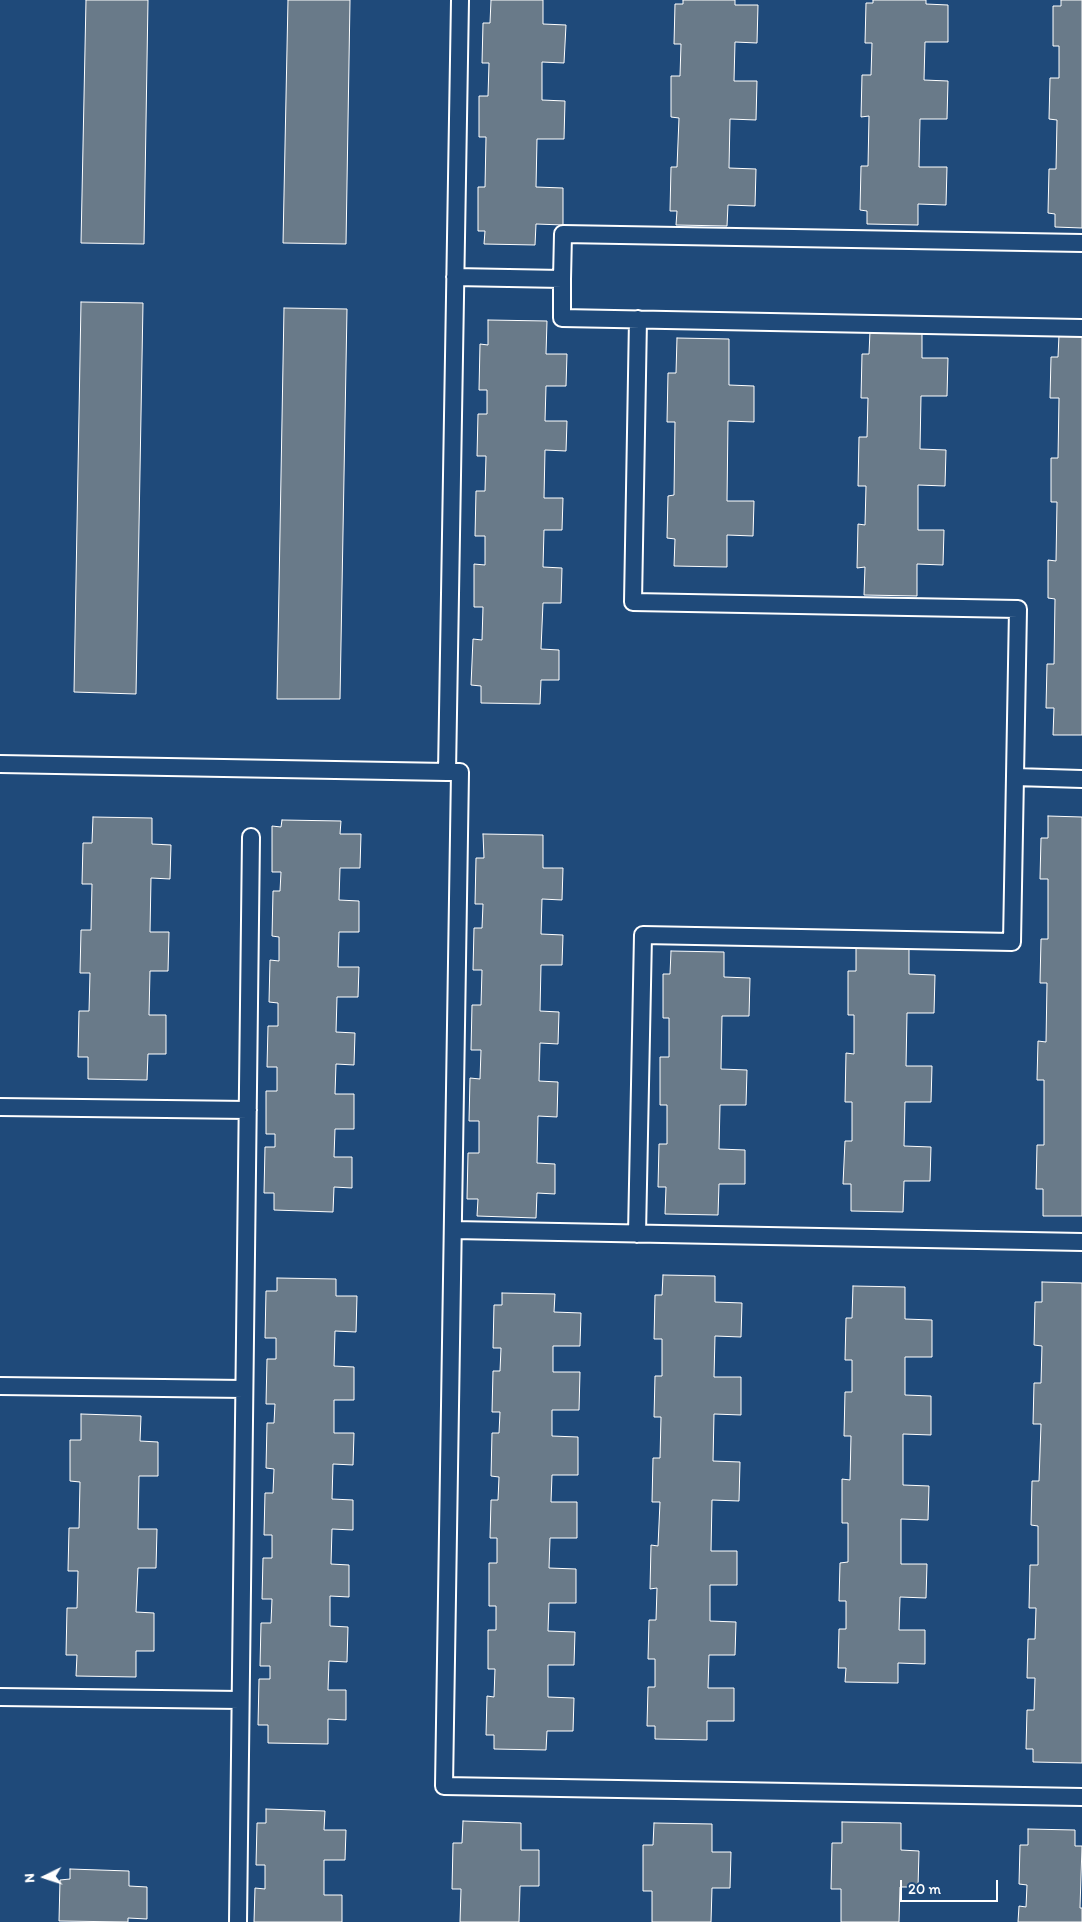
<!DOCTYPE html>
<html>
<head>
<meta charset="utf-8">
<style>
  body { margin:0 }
  #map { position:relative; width:1082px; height:1922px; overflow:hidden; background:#1f4a7a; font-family:Itim,sans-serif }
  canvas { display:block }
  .north { position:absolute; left:20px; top:1852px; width:50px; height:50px; -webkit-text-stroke:4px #1f4a7a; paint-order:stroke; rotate:266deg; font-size:14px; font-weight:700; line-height:20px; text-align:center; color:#fff }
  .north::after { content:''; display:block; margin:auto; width:18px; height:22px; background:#fff; clip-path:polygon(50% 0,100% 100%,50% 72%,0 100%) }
  .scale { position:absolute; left:900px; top:1880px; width:98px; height:22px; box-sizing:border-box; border:2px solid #fff; border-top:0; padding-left:6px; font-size:15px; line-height:18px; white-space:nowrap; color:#fff; -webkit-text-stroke:4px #1f4a7a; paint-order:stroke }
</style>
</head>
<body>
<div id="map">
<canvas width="1082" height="1922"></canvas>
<div class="north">N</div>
<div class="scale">20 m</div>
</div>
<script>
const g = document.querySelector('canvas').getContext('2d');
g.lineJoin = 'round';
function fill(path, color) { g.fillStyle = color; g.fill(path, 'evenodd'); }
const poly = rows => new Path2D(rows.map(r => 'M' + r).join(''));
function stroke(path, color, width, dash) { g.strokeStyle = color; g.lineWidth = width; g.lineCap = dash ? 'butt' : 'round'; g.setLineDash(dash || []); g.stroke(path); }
const building = poly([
  [86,0,148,0,144,244,81,243,86,0],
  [288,0,350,0,346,244,283,243,288,0],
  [491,0,543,0,543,24,566,25,564,63,542,62,542,100,565,101,564,139,537,139,536,187,563,188,563,225,536,224,535,245,484,244,485,231,478,231,478,187,485,187,486,137,479,137,479,96,488,96,489,63,482,63,483,23,490,23,491,0],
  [683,0,735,0,735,5,758,5,757,43,735,42,734,81,757,81,756,120,730,119,729,168,756,169,755,206,728,205,727,226,676,225,677,211,670,211,671,167,677,167,679,118,671,117,671,76,680,76,681,44,674,44,675,4,683,4,683,0],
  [873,0,926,0,926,4,948,5,948,42,925,42,924,80,948,81,947,119,920,119,919,167,947,167,946,205,918,204,918,225,867,224,867,211,860,210,861,166,868,166,869,116,861,117,862,75,871,75,872,43,865,43,866,3,873,3,873,0],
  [1061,0,1082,0,1082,228,1055,227,1055,214,1048,213,1049,169,1056,169,1057,120,1049,119,1050,78,1059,78,1059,46,1053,46,1053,6,1061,6,1061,0],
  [81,302,143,303,136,694,74,692,81,302],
  [284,308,347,309,340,699,277,699,284,308],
  [488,320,547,321,546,354,567,354,566,386,546,386,545,421,567,421,566,451,545,450,544,498,563,498,562,530,544,530,543,567,562,568,561,603,543,603,541,649,559,650,559,680,541,680,540,704,481,703,481,686,471,685,473,639,482,640,483,607,474,607,474,564,485,565,485,536,475,536,476,491,485,491,486,456,477,456,478,414,487,414,487,390,479,390,480,344,488,345,488,320],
  [870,331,922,333,922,358,948,358,947,396,921,396,920,449,946,450,945,486,918,485,918,530,944,530,943,565,917,564,917,596,864,595,865,567,857,568,858,524,865,525,866,486,858,486,859,437,867,437,868,398,861,398,862,354,869,354,870,331],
  [1059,335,1082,336,1082,735,1053,735,1054,708,1046,708,1047,664,1054,664,1055,599,1048,598,1048,560,1056,561,1057,502,1051,502,1051,458,1058,458,1059,398,1050,398,1051,357,1058,357,1059,335],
  [677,338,729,339,729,385,754,386,754,422,728,421,727,501,754,501,753,536,727,535,727,567,674,566,675,539,667,538,668,496,674,495,675,422,667,422,668,373,676,373,677,338],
  [1048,816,1082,817,1082,1216,1043,1216,1043,1189,1036,1189,1037,1145,1044,1145,1044,1080,1037,1080,1038,1041,1046,1042,1047,983,1040,983,1041,939,1048,939,1048,879,1040,879,1041,838,1048,838,1048,816],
  [93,817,152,818,152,844,171,845,170,879,151,878,150,932,169,932,168,971,150,971,149,1015,166,1015,166,1054,148,1054,147,1080,88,1079,88,1057,78,1057,79,1011,89,1011,90,973,80,973,81,930,91,930,92,884,82,884,83,843,92,843,93,817],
  [282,820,341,821,340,834,361,834,360,868,340,868,339,900,359,901,359,932,339,932,338,967,359,967,358,997,337,997,336,1032,355,1033,354,1065,336,1064,335,1094,354,1094,354,1129,335,1129,334,1157,352,1157,352,1188,334,1187,333,1212,274,1210,274,1193,264,1193,265,1147,275,1147,275,1134,266,1134,266,1091,277,1091,277,1067,267,1067,268,1026,278,1026,278,1003,269,1002,270,960,279,961,279,937,272,936,273,891,280,891,281,872,272,872,272,826,281,827,282,820],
  [483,834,543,835,543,868,563,868,562,900,542,899,541,934,563,935,562,965,541,965,540,1011,559,1012,558,1044,540,1043,539,1081,558,1082,557,1117,538,1116,537,1163,555,1164,555,1194,537,1193,536,1218,477,1216,478,1199,467,1199,468,1153,479,1153,479,1121,469,1121,470,1078,480,1079,481,1050,471,1050,472,1005,481,1005,482,970,473,970,474,928,482,928,483,904,475,904,476,858,484,858,483,834],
  [856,948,909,949,909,974,935,975,934,1013,907,1013,906,1066,932,1066,931,1102,905,1102,904,1146,931,1147,930,1181,904,1181,903,1212,851,1211,851,1184,843,1184,845,1141,852,1141,852,1102,845,1102,846,1053,854,1054,854,1015,848,1015,848,971,856,971,856,948],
  [671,951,724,952,724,977,750,978,749,1016,722,1016,721,1069,747,1070,746,1105,720,1105,719,1149,745,1150,745,1184,719,1184,718,1215,665,1214,666,1187,658,1187,659,1144,667,1144,667,1105,660,1105,660,1057,669,1057,669,1018,663,1018,663,974,670,974,671,951],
  [663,1275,715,1276,715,1302,742,1303,741,1337,715,1336,714,1377,741,1377,741,1415,714,1414,713,1461,740,1462,739,1501,712,1500,711,1551,737,1551,737,1585,710,1585,710,1621,736,1622,735,1655,709,1655,708,1688,734,1688,734,1721,707,1721,707,1740,655,1739,655,1726,647,1726,648,1687,655,1687,655,1659,648,1659,649,1620,656,1620,657,1588,650,1589,651,1545,658,1546,660,1502,652,1502,653,1458,660,1458,661,1417,654,1417,655,1376,662,1376,662,1339,654,1339,655,1295,662,1295,663,1275],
  [277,1278,336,1279,336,1296,357,1296,356,1332,335,1331,334,1366,354,1367,354,1400,334,1400,334,1433,354,1433,353,1465,333,1464,332,1499,353,1500,353,1530,332,1529,331,1564,349,1565,349,1597,330,1596,330,1626,348,1627,347,1662,329,1661,328,1690,346,1690,346,1720,328,1719,328,1744,268,1743,268,1725,258,1725,259,1679,270,1679,270,1666,260,1666,261,1623,271,1623,272,1599,262,1599,263,1558,272,1558,272,1535,264,1535,265,1493,273,1493,274,1469,266,1468,267,1423,274,1423,275,1404,266,1404,267,1359,276,1359,276,1338,265,1338,266,1291,277,1291,277,1278],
  [1042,1282,1082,1283,1082,1763,1033,1762,1033,1749,1026,1749,1027,1710,1034,1710,1035,1678,1027,1678,1028,1639,1035,1639,1036,1608,1029,1608,1030,1565,1038,1565,1038,1526,1031,1525,1032,1481,1039,1481,1041,1424,1033,1424,1034,1383,1041,1383,1042,1346,1034,1345,1035,1302,1042,1302,1042,1282],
  [853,1286,905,1287,905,1319,932,1320,932,1357,905,1357,905,1395,931,1396,931,1435,903,1434,903,1485,929,1486,928,1520,901,1519,901,1564,927,1564,926,1598,900,1597,899,1630,925,1630,925,1664,898,1663,898,1683,845,1682,846,1668,838,1668,839,1629,846,1629,846,1601,839,1601,840,1563,848,1562,848,1523,842,1523,842,1479,850,1480,851,1436,844,1436,845,1392,852,1392,852,1360,845,1360,846,1318,852,1318,853,1286],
  [502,1293,555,1294,554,1312,581,1313,580,1346,553,1346,553,1372,580,1372,579,1410,552,1410,552,1436,578,1437,578,1475,552,1475,551,1502,577,1502,577,1538,550,1538,549,1568,576,1569,576,1603,549,1603,548,1631,575,1632,574,1665,548,1665,548,1697,574,1698,573,1731,547,1731,546,1750,494,1749,494,1735,486,1735,487,1696,494,1697,495,1669,488,1669,488,1630,496,1630,496,1606,489,1606,489,1563,497,1563,497,1538,490,1538,491,1500,498,1500,499,1477,491,1476,492,1433,499,1433,500,1412,492,1412,493,1371,500,1371,501,1348,493,1348,494,1305,502,1305,502,1293],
  [81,1414,141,1416,140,1441,158,1442,158,1476,139,1476,138,1529,157,1529,156,1568,138,1568,136,1612,154,1613,154,1651,136,1651,136,1677,76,1676,77,1655,66,1655,67,1608,77,1608,78,1571,68,1571,69,1528,79,1528,80,1482,70,1481,70,1440,81,1440,81,1414],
  [266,1809,325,1811,324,1830,346,1830,345,1860,324,1860,324,1895,342,1895,342,1922,254,1922,255,1888,265,1889,265,1865,256,1865,257,1823,266,1823,266,1809],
  [463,1821,521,1823,521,1850,539,1850,539,1886,520,1886,519,1922,460,1922,461,1889,452,1889,453,1843,462,1843,463,1821],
  [842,1822,901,1823,901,1850,919,1851,918,1887,900,1887,899,1922,841,1922,841,1889,831,1889,832,1843,842,1843,842,1822],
  [654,1823,712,1824,712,1852,731,1852,730,1888,712,1888,711,1922,652,1922,652,1891,643,1891,643,1845,653,1845,654,1823],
  [1028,1829,1075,1830,1075,1846,1082,1846,1080,1908,1082,1908,1082,1922,1018,1922,1019,1906,1026,1907,1027,1885,1019,1884,1020,1845,1028,1845,1028,1829],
  [70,1869,129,1871,129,1886,147,1887,147,1919,128,1918,128,1922,59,1921,60,1880,70,1879,70,1869]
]);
fill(building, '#697a89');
stroke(building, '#fff', 1);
const lane = poly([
  [460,0,447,772,460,772,444,1786,1082,1797],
  [455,277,562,279,562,318,1082,328],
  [562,279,563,234,1082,243],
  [0,764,447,772],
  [1015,777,1082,779],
  [0,1107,248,1110],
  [454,1230,1082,1242],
  [637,1234,643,935,1012,942,1018,609,633,602,638,319],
  [0,1386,244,1389],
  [0,1697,240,1700],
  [238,1922,251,837]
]);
stroke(lane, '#fff', 20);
stroke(lane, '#1f4a7a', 16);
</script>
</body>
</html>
